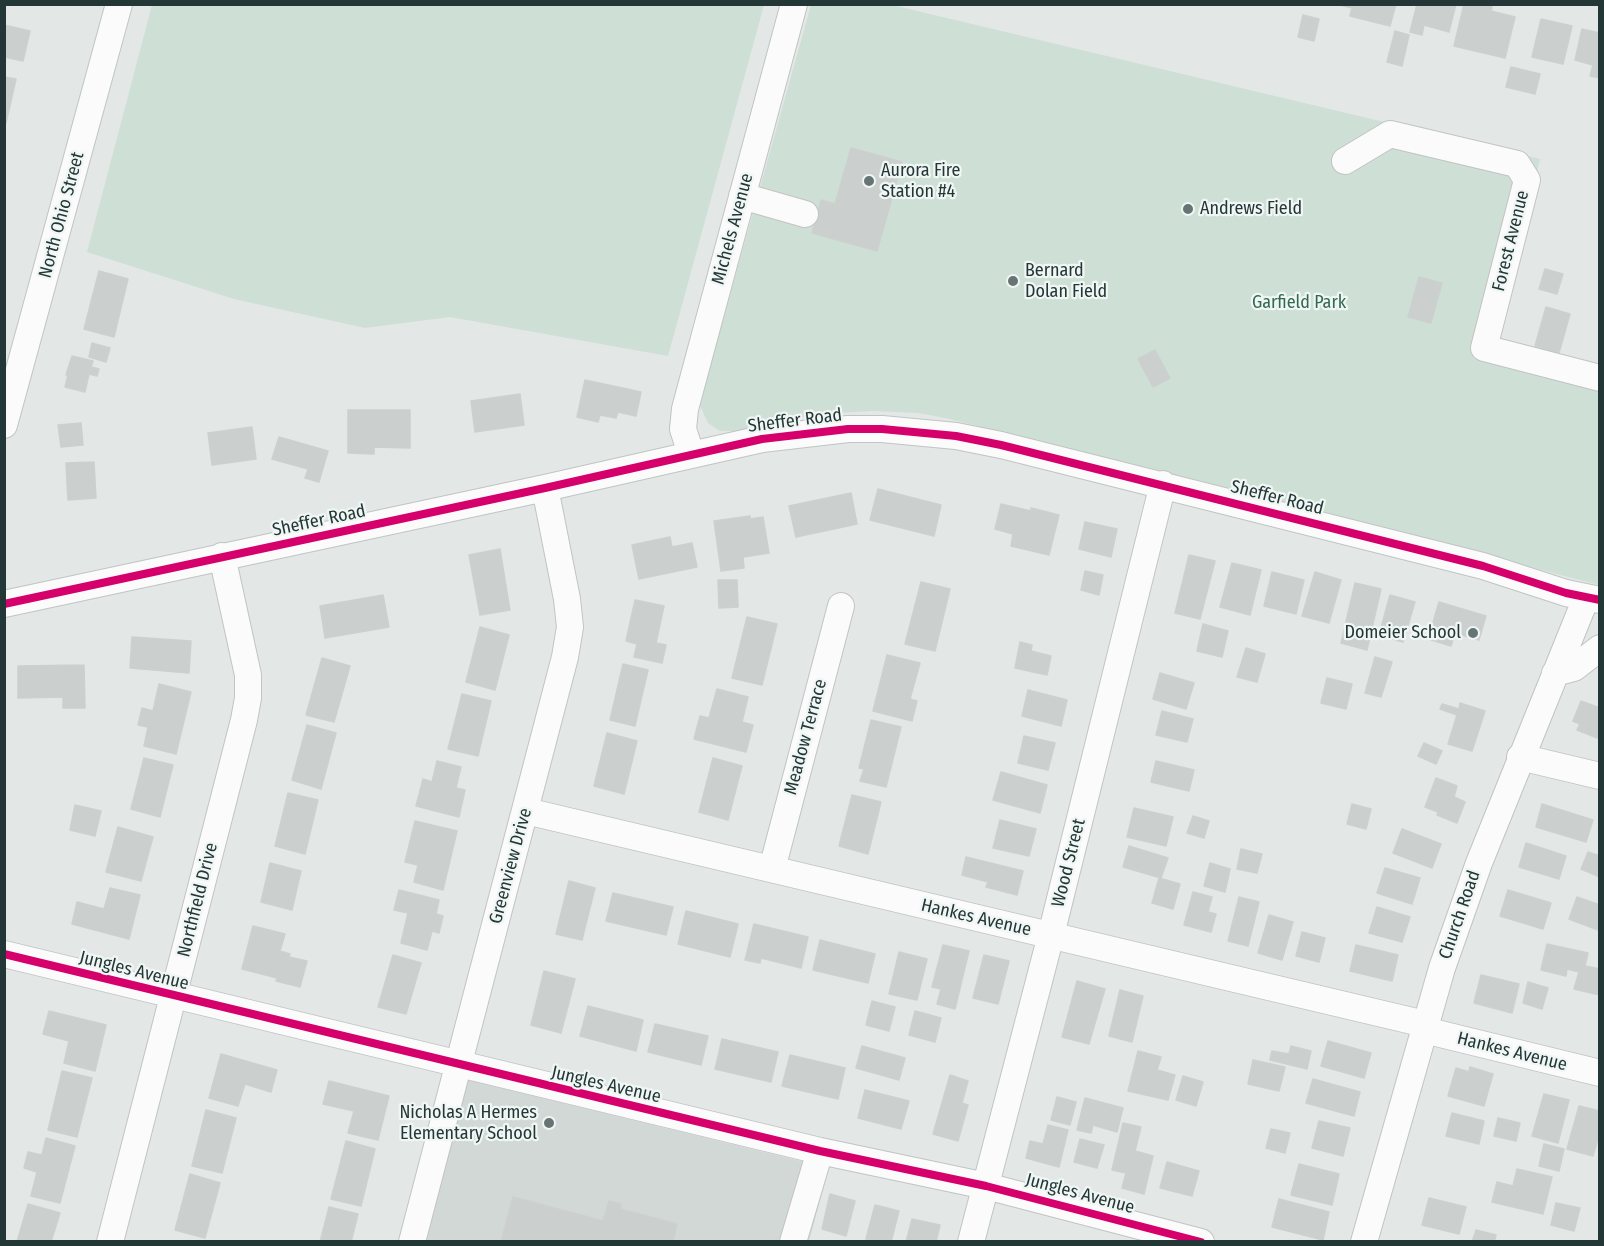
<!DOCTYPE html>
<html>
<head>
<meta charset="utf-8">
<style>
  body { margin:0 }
  #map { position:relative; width:1604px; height:1246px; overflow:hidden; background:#e3e7e6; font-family:"Fira Sans Condensed",sans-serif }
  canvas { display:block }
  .frame { position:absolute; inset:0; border:6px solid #233736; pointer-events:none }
</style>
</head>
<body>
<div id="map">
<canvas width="1604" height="1246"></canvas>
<div class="frame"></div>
</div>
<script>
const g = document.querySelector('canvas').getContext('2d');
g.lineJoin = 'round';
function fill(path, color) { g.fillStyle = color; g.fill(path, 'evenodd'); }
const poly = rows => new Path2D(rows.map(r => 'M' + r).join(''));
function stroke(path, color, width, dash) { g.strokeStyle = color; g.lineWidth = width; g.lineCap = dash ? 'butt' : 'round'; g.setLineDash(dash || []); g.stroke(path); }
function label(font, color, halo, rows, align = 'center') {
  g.font = font + ' "Fira Sans Condensed",sans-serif'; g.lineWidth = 4.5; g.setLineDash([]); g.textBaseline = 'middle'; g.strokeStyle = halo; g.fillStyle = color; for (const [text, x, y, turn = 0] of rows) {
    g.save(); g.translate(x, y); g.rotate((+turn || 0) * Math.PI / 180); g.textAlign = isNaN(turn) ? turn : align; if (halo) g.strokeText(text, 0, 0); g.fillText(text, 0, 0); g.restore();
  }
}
fill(poly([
  [464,1079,829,1168,809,1241,419,1242]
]), '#d1d8d6');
fill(poly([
  [152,5,764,5,668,356,450,317,365,328,234,299,87,252],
  [811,5,892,5,1540,159,1496,341,1599,366,1599,585,1201,481,945,418,918,413,872,411,820,414,736,431,720,431,708,423,700,406,708,374]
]), '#cedfd6');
const building = poly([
  [1336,4,1396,4,1390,26,1350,16,1352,8,1336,4],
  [1417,4,1456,4,1449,32,1424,25,1422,35,1410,32,1417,4],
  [1464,4,1482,4,1492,7,1491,11,1515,17,1505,58,1454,46,1464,4],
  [1303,15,1319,19,1314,41,1298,37,1303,15],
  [1541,19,1572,26,1563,64,1532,57,1541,19],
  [4,25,30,31,23,61,4,57,4,25],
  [1582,29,1600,33,1600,78,1590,76,1593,65,1575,60,1582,29],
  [1395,31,1409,35,1402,66,1387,62,1395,31],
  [1511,67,1540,74,1535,94,1506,87,1511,67],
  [4,77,16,79,6,123,4,122,4,77],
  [851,148,902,162,877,251,812,233,821,200,835,204,851,148],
  [1545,269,1563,274,1557,294,1539,289,1545,269],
  [99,271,128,279,114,337,84,329,99,271],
  [1419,277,1442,283,1431,323,1408,317,1419,277],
  [1546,307,1570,314,1559,353,1535,346,1546,307],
  [92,343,110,348,106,362,89,357,92,343],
  [1155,350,1170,378,1153,387,1138,359,1155,350],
  [72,356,93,361,91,367,99,369,97,376,89,374,85,392,65,387,68,375,66,375,72,356],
  [585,380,641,392,636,416,618,412,616,418,600,415,598,422,577,417,585,380],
  [520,394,524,425,475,432,471,401,520,394],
  [348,410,410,410,410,448,374,447,374,454,348,453,348,410],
  [81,423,83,445,61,447,58,425,81,423],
  [252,427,256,459,212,465,208,433,252,427],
  [279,437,328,451,319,482,305,478,308,469,272,459,279,437],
  [94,462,96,498,68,500,66,463,94,462],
  [878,489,941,505,934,536,870,520,878,489],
  [851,493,857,524,796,537,789,506,851,493],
  [1001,504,1031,511,1031,508,1059,515,1049,555,1011,546,1013,534,995,529,1001,504],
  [750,516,750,519,763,517,769,553,743,557,744,568,721,571,714,521,750,516],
  [1085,522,1117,529,1111,557,1079,549,1085,522],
  [670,537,672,547,692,543,697,567,639,579,632,545,670,537],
  [500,549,510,610,480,615,469,555,500,549],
  [1189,555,1215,561,1200,619,1175,613,1189,555],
  [1232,563,1261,570,1250,615,1220,607,1232,563],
  [1085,571,1103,575,1099,595,1081,590,1085,571],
  [1272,572,1304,580,1296,614,1264,606,1272,572],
  [1315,572,1341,580,1329,623,1302,616,1315,572],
  [718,580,737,580,738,607,719,608,718,580],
  [921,582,950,589,935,651,905,644,921,582],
  [1355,583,1381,589,1367,650,1341,643,1355,583],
  [383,595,389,627,325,638,320,606,383,595],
  [1390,595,1415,602,1403,642,1379,635,1390,595],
  [635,600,664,606,656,643,666,645,662,663,634,657,637,644,626,641,635,600],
  [1439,602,1486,616,1479,640,1455,633,1451,646,1428,639,1439,602],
  [747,617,777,624,762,685,732,678,747,617],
  [1203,624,1228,631,1222,657,1197,651,1203,624],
  [480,627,509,635,495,690,466,682,480,627],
  [132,637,191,641,189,673,130,668,132,637],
  [1020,642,1032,645,1031,651,1051,656,1047,675,1015,668,1020,642],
  [1246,648,1265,654,1257,682,1237,677,1246,648],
  [887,655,920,663,910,699,917,701,912,721,873,711,887,655],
  [1375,657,1392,662,1381,697,1365,693,1375,657],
  [322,658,350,666,334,722,306,715,322,658],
  [623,664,648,670,635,726,610,720,623,664],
  [84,665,85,708,63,708,63,697,18,698,18,666,84,665],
  [1160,673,1194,683,1186,709,1153,699,1160,673],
  [1327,678,1352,684,1346,709,1321,703,1327,678],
  [159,684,191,692,176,754,144,746,148,727,138,725,142,708,153,711,159,684],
  [717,689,748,697,742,722,753,725,746,752,694,739,700,716,709,718,717,689],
  [1028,690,1067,700,1061,726,1022,716,1028,690],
  [462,694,491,701,478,756,448,749,462,694],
  [1581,701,1600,708,1600,739,1577,730,1580,724,1573,721,1581,701],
  [1460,703,1485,711,1472,751,1448,744,1457,715,1440,709,1442,704,1459,709,1460,703],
  [1162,711,1193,719,1187,742,1156,735,1162,711],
  [871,720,901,727,886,787,860,781,864,769,859,768,871,720],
  [307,725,336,733,321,789,292,780,307,725],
  [607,733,637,741,624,794,594,786,607,733],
  [1024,736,1055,743,1048,770,1018,763,1024,736],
  [1424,743,1442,751,1436,764,1418,756,1424,743],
  [144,758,173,765,160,817,131,809,144,758],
  [713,758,742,766,728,820,699,812,713,758],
  [437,761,461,767,456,788,465,790,459,817,416,806,423,779,432,782,437,761],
  [1156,761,1194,770,1189,791,1151,782,1156,761],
  [1001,772,1047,785,1040,813,993,800,1001,772],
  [1436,778,1457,786,1454,797,1465,802,1457,823,1437,815,1438,812,1425,807,1436,778],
  [288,793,318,800,305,854,275,846,288,793],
  [852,795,881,802,868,854,839,846,852,795],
  [1352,804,1371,809,1366,829,1347,824,1352,804],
  [1542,804,1593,820,1586,842,1536,827,1542,804],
  [75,805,101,811,95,836,70,830,75,805],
  [1134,808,1173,817,1166,846,1127,837,1134,808],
  [1193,816,1209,821,1204,838,1187,833,1193,816],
  [1000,820,1036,829,1029,856,993,848,1000,820],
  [415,821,457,831,443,890,414,882,418,865,405,862,415,821],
  [118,827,153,837,141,881,106,872,118,827],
  [1402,829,1441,844,1432,868,1393,853,1402,829],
  [1526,843,1566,856,1559,879,1519,867,1526,843],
  [1129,846,1168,858,1161,878,1123,867,1129,846],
  [1241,849,1262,854,1257,873,1237,869,1241,849],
  [1588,852,1600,856,1600,877,1581,869,1588,852],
  [966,857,1023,871,1017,895,986,887,988,882,962,875,966,857],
  [270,863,301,871,292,910,261,902,270,863],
  [1210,863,1230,869,1225,892,1204,886,1210,863],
  [1385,868,1420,878,1412,904,1377,893,1385,868],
  [1159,878,1180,884,1173,909,1152,903,1159,878],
  [569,881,595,888,582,940,556,934,569,881],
  [110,888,140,895,129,939,72,924,77,902,104,909,110,888],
  [399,890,439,900,436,914,443,916,439,933,432,931,427,950,401,943,408,913,394,910,399,890],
  [1508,890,1551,903,1543,929,1500,916,1508,890],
  [1193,892,1212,897,1208,912,1216,914,1211,932,1184,925,1193,892],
  [613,893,673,907,666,935,606,921,613,893],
  [1239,897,1259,902,1248,946,1228,941,1239,897],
  [1577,897,1600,905,1598,930,1569,919,1577,897],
  [1377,907,1410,917,1402,942,1369,933,1377,907],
  [686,911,738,924,730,957,678,944,686,911],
  [1269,915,1293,922,1282,960,1258,953,1269,915],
  [754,924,808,937,801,968,761,958,760,963,745,960,754,924],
  [253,926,285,934,280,951,290,954,289,957,307,961,300,987,276,981,277,978,242,969,253,926],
  [1302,932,1325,938,1319,962,1296,956,1302,932],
  [820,940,875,954,868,983,813,970,820,940],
  [1547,944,1588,953,1585,966,1600,969,1600,995,1574,989,1579,972,1567,969,1566,976,1541,970,1547,944],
  [943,945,969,951,955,1009,937,1004,941,989,932,987,943,945],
  [1356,945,1398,955,1392,981,1350,971,1356,945],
  [899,952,927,959,917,1000,889,994,899,952],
  [393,955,421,963,406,1014,378,1007,393,955],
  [984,955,1009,961,998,1004,973,998,984,955],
  [544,971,575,979,561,1033,531,1025,544,971],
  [1481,975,1519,984,1512,1013,1474,1003,1481,975],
  [1077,981,1105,989,1089,1044,1062,1037,1077,981],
  [1528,982,1548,988,1542,1009,1523,1003,1528,982],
  [1120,990,1143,996,1132,1042,1109,1036,1120,990],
  [872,1001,895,1007,889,1031,866,1025,872,1001],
  [588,1006,643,1020,636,1051,580,1036,588,1006],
  [49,1011,106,1025,95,1071,64,1063,69,1041,43,1034,49,1011],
  [915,1011,941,1018,935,1042,909,1035,915,1011],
  [655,1024,708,1036,701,1065,648,1052,655,1024],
  [722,1039,778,1052,771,1082,715,1069,722,1039],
  [1328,1041,1371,1053,1364,1078,1321,1066,1328,1041],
  [862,1046,905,1058,899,1080,856,1068,862,1046],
  [1291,1046,1311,1051,1307,1069,1270,1060,1272,1051,1289,1054,1291,1046],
  [1138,1051,1161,1057,1157,1070,1175,1075,1168,1100,1128,1091,1138,1051],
  [221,1054,277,1070,271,1092,245,1084,238,1106,209,1098,221,1054],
  [790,1055,845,1068,838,1099,782,1086,790,1055],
  [1253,1060,1285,1067,1279,1091,1248,1084,1253,1060],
  [1470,1067,1493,1074,1484,1106,1448,1096,1456,1068,1469,1072,1470,1067],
  [62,1071,92,1078,77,1137,48,1130,62,1071],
  [950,1075,968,1081,962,1103,968,1105,958,1141,933,1134,950,1075],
  [1183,1076,1203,1082,1196,1106,1176,1100,1183,1076],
  [1313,1079,1360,1092,1354,1116,1306,1103,1313,1079],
  [329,1081,389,1096,378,1140,348,1133,354,1111,323,1104,329,1081],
  [865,1090,909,1101,901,1129,858,1118,865,1090],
  [1544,1094,1569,1100,1558,1143,1532,1136,1544,1094],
  [1057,1097,1076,1102,1070,1125,1051,1120,1057,1097],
  [1085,1098,1123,1108,1117,1132,1093,1125,1091,1133,1077,1130,1085,1098],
  [1579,1106,1600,1111,1600,1132,1593,1156,1567,1149,1579,1106],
  [206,1110,236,1118,222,1173,192,1166,206,1110],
  [1452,1113,1484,1121,1479,1144,1446,1136,1452,1113],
  [1498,1118,1520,1123,1516,1141,1494,1136,1498,1118],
  [1319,1121,1350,1128,1343,1156,1312,1148,1319,1121],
  [1123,1123,1141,1127,1135,1151,1153,1156,1144,1194,1122,1188,1126,1173,1112,1170,1123,1123],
  [1048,1125,1068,1130,1059,1167,1026,1158,1030,1141,1043,1144,1048,1125],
  [1271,1129,1290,1133,1285,1153,1266,1148,1271,1129],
  [46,1138,75,1146,60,1203,31,1196,37,1172,24,1168,28,1152,42,1155,46,1138],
  [1080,1139,1104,1145,1097,1168,1074,1162,1080,1139],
  [346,1141,375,1149,361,1206,331,1199,346,1141],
  [1544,1144,1564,1149,1559,1171,1539,1166,1544,1144],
  [1167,1162,1199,1171,1192,1196,1160,1188,1167,1162],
  [1299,1164,1339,1174,1332,1205,1291,1195,1299,1164],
  [1517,1169,1552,1177,1543,1214,1492,1202,1497,1182,1513,1186,1517,1169],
  [190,1174,220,1183,205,1238,175,1230,190,1174],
  [830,1194,855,1201,846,1236,822,1229,830,1194],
  [513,1197,603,1221,609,1201,621,1204,620,1209,677,1224,673,1242,501,1242,513,1197],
  [1429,1198,1466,1207,1459,1234,1422,1225,1429,1198],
  [1279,1199,1329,1212,1323,1240,1272,1227,1279,1199],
  [1556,1203,1580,1208,1574,1231,1551,1225,1556,1203],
  [28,1204,60,1213,51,1242,17,1242,28,1204],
  [875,1205,899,1211,891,1242,866,1239,875,1205],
  [329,1207,358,1214,351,1242,320,1242,329,1207],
  [912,1219,940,1225,936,1242,906,1242,912,1219],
  [1476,1230,1496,1235,1494,1242,1472,1242,1476,1230]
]);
fill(building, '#cbd0cf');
stroke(building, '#ccd0cf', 1.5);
const minor = poly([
  [1345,161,1390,134,1517,164,1527,180,1484,348,1600,378],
  [742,196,805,214],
  [4,425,119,4],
  [691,454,683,429,685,409,794,4],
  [4,604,545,488,762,439,848,429,882,429,956,436,1001,445,1483,566,1566,593,1600,600],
  [1555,673,1574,668,1600,648],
  [1520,757,1600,776],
  [526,811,1425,1024],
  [772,869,841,606],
  [4,954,820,1151,986,1186,1201,1242],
  [1424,1030,1600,1073],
  [110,1242,244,720,248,698,248,675,222,556],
  [412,1242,565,657,570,627,567,599,545,488],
  [793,1242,820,1151],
  [971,1242,1051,935,1163,484],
  [1364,1242,1442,968,1479,863,1586,598]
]);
stroke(minor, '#c0c4c3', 28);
stroke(minor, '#fbfbfb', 26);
stroke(poly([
  [4,604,545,488,762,439,848,429,882,429,956,436,1001,445,1483,566,1566,593,1600,600],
  [4,954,820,1151,986,1186,1201,1242]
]), '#d6006c', 8);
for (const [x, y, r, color] of [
  [869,181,6,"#667574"],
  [1188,209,6,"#667574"],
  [1013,281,6,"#667574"],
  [1473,633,6,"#667574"],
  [549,1123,6,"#667574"]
]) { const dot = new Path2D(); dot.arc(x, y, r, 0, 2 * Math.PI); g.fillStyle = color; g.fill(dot); stroke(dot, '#f0f6f4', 2); }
label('18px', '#233736', '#f0f6f4', [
  ["Aurora Fire",881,171],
  ["Station #4",881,192],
  ["Andrews Field",1200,209],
  ["Bernard",1025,271],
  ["Dolan Field",1025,292],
  ["Domeier School",1461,633,"right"],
  ["Nicholas A Hermes",537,1113,"right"],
  ["Elementary School",537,1134,"right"]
], 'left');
label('18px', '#233736', '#f0f6f4', [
  ["North Ohio Street",62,215,-75],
  ["Michels Avenue",733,229,-75],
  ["Forest Avenue",1511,241,-76],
  ["Sheffer Road",795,421,-7],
  ["Sheffer Road",1277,498,14],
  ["Sheffer Road",319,521,-12],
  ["Meadow Terrace",806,737,-75],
  ["Wood Street",1069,863,-76],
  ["Greenview Drive",511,866,-75],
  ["Northfield Drive",198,900,-76],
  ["Church Road",1460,915,-71],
  ["Hankes Avenue",976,918,13],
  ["Jungles Avenue",134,971,14],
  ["Hankes Avenue",1512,1052,14],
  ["Jungles Avenue",606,1085,13],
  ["Jungles Avenue",1080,1194,15]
]);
label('18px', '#336951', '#f0f6f4', [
  ["Garfield Park",1299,303]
]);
</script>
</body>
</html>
